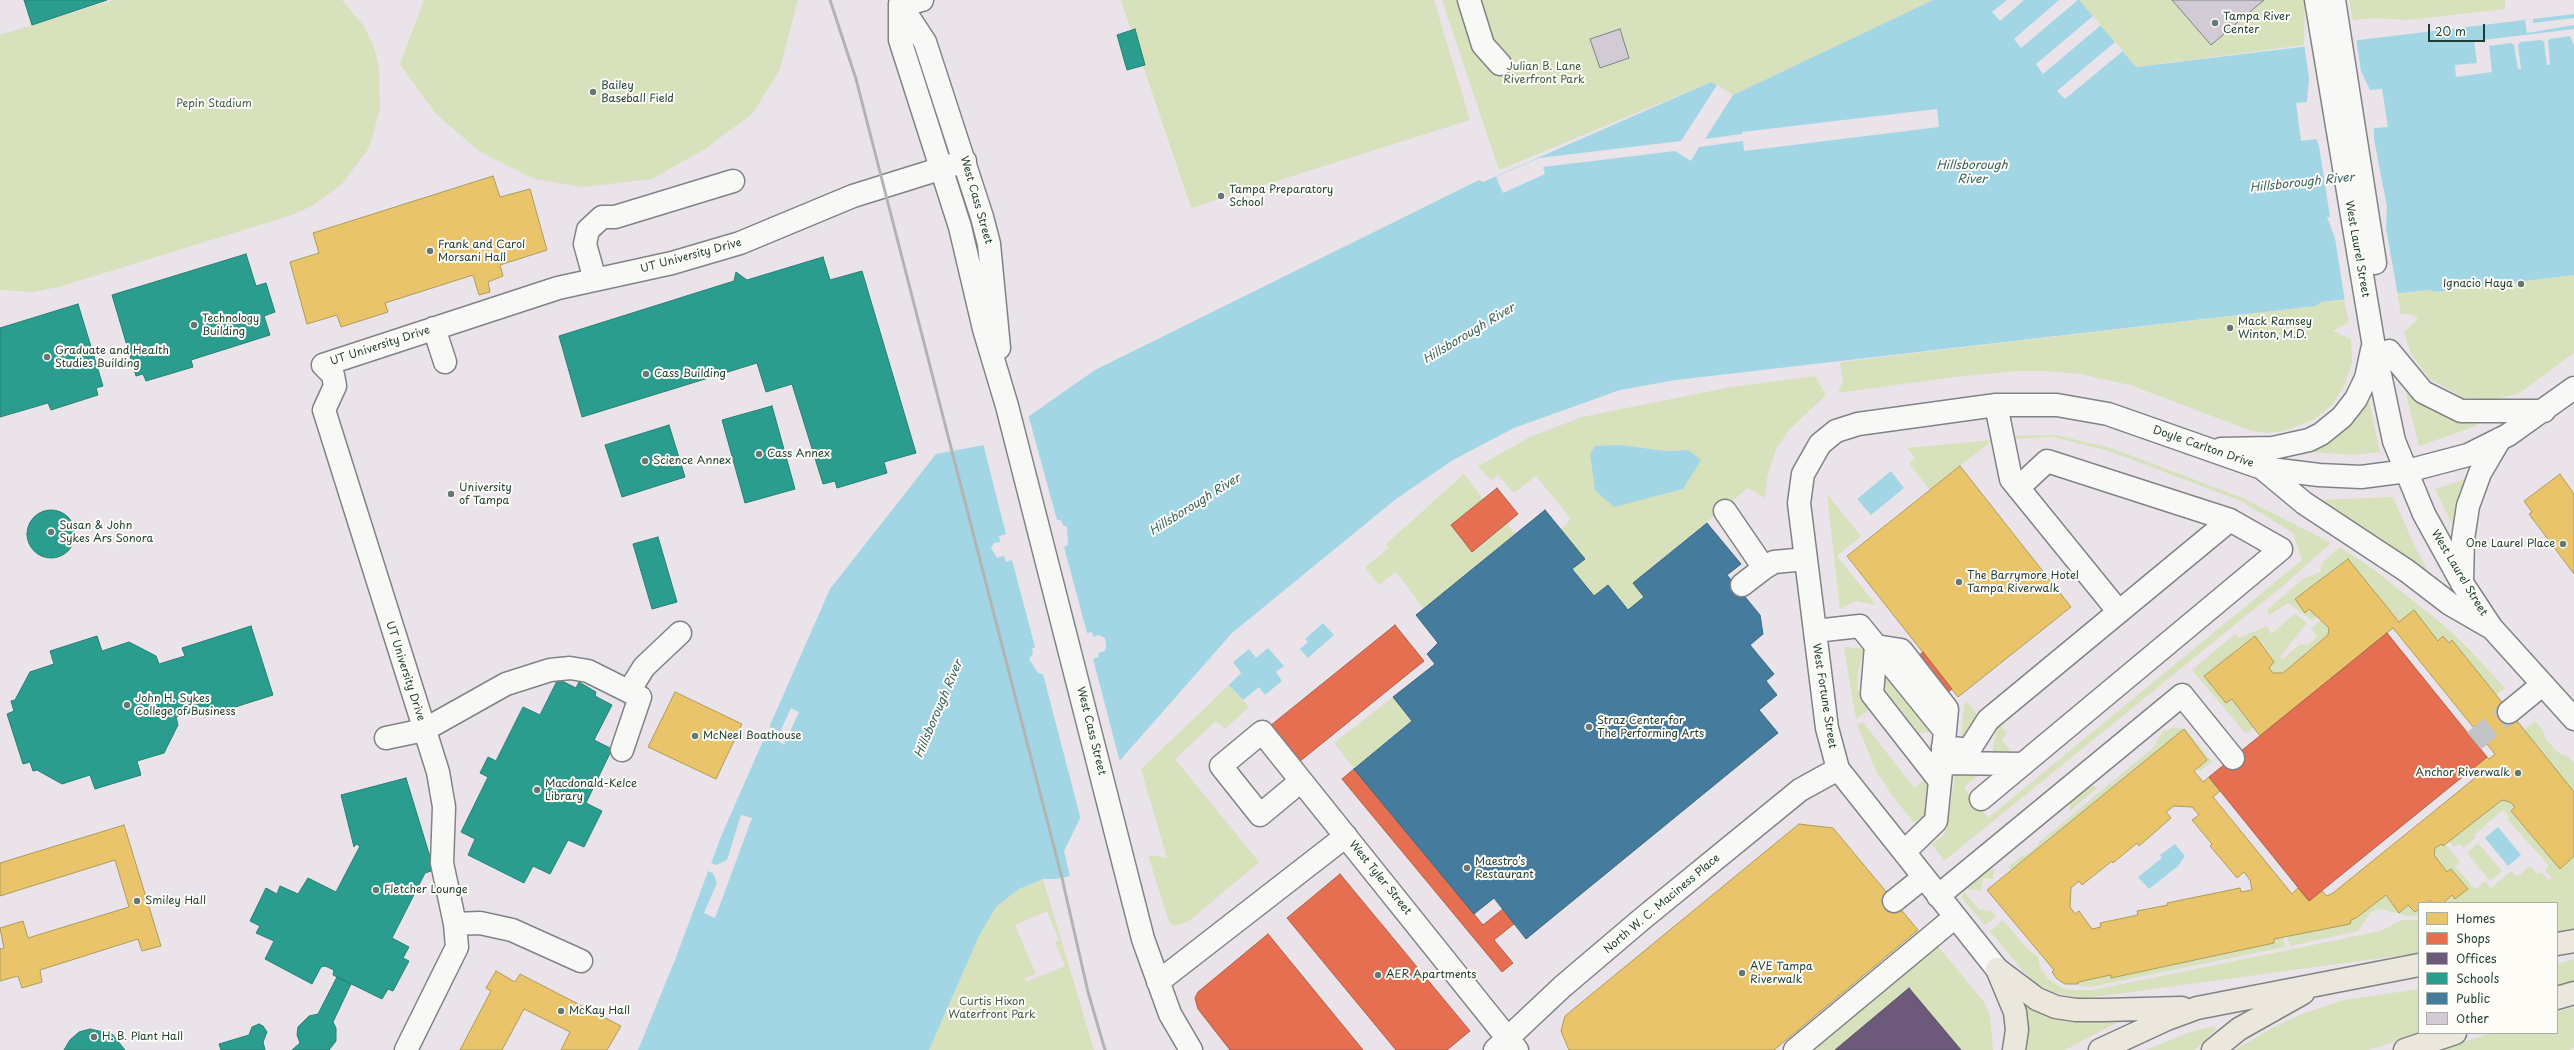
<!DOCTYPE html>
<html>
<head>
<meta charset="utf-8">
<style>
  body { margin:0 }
  #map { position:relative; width:2574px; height:1050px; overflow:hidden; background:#eae4ea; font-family:"Playpen Sans",sans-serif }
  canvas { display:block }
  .legend { position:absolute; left:2418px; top:902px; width:140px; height:132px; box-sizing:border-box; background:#fdfcf7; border:1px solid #a4b0a9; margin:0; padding:5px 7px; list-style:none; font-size:12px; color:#1f3d34 }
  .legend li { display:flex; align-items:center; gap:8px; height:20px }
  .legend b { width:20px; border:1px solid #a4b0a9 }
  .scale { position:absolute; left:2428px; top:24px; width:57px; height:18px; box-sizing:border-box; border:2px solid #1f3d34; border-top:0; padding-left:5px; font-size:12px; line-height:14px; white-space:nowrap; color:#1f3d34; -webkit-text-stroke:3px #fdfcf7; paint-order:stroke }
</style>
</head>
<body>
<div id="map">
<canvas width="2574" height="1050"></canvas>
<ul class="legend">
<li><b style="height:11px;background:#e9c46a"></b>Homes</li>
<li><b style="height:11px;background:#e76f51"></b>Shops</li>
<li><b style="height:11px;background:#6d597a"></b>Offices</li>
<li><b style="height:11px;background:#2a9d8f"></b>Schools</li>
<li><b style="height:11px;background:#457b9d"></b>Public</li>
<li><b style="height:11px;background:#d2cad5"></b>Other</li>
</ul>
<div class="scale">20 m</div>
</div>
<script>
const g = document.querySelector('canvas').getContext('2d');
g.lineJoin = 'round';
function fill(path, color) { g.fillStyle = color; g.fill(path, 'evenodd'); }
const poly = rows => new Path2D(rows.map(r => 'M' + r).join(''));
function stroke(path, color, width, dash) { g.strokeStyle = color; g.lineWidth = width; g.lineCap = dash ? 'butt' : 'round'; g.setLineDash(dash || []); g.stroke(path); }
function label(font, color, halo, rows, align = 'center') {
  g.font = font + ' "Playpen Sans",sans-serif'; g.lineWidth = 4; g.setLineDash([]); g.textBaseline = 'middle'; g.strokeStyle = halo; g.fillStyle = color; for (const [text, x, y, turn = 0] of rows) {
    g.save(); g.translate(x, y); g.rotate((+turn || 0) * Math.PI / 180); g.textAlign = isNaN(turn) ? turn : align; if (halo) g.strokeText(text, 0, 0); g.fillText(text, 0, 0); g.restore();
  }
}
fill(poly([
  [113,0,342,0,364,26,374,47,379,68,380,110,369,148,342,184,312,206,292,215,59,287,33,292,0,290,0,35],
  [424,0,798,0,779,72,752,114,705,149,652,179,583,187,534,179,480,152,435,113,400,64],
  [1121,0,1434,0,1470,120,1191,208],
  [1442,0,1933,0,1733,95,1711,82,1499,170],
  [2079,0,2305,0,2304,45,2136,67],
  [2349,0,2505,0,2505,9,2408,20,2375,18,2353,20],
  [2574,275,2574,353,2518,394,2496,399,2459,398,2457,394,2430,379,2411,354,2404,332,2418,319,2410,314,2401,314,2397,294,2429,290,2435,292],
  [2344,300,2349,322,2333,331,2351,339,2352,363,2345,384,2333,404,2315,419,2284,431,2267,433,2249,430,2130,385,2080,374,2045,371,2018,371,1954,377,1838,393,1843,381,1840,362,2316,306,2321,302],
  [1815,376,1826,395,1789,430,1776,449,1767,479,1765,498,1748,488,1633,583,1644,597,1628,610,1608,585,1594,596,1572,569,1584,558,1561,529,1571,519,1536,476,1514,493,1498,475,1491,480,1478,466,1530,437,1582,417,1731,387],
  [1621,445,1666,451,1688,450,1595,490],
  [2409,392,2437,412,2460,421,2475,423,2476,426,2419,446,2406,394],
  [2366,401,2369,402,2380,452,2353,455,2310,452],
  [2056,435,2111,448,2243,498,2331,543,2285,584,1944,861,1932,844,1943,836,1947,828,1955,775,1966,771,1983,771,1964,787,1988,818,2302,560,2293,533,2241,501,2109,451,2054,437,2009,439,2009,436],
  [1993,440,1930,490,1909,463,1915,458,1907,448],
  [1464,474,1483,499,1451,526,1472,552,1507,524,1515,534,1424,609,1396,572,1379,585,1365,567,1389,548,1386,544],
  [2471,477,2455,525,2453,526,2435,489],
  [1827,494,1861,536,1837,556,1876,605,1855,601,1840,609],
  [2393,497,2415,547,2431,578,2317,500],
  [2340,547,2373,569,2441,623,2466,646,2505,688,2496,695,2453,640,2449,643,2443,636,2438,641,2399,622,2348,559,2295,599,2305,612,2309,609,2317,616,2313,621,2288,603,2269,615,2267,610,2303,579,2320,572,2322,563],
  [2295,614,2307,623,2280,657,2282,660,2300,644,2307,645,2317,637,2311,628,2321,620,2329,628,2328,635,2283,673,2273,673,2269,668,2274,662,2254,636,2204,676,2226,703,2232,699,2254,727,2246,734,2192,670,2235,634,2239,638,2267,626,2271,634],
  [1846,647,1864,649,1857,675,1858,692,1863,701,1872,708,1856,719,1844,649],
  [1885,672,1932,729,1930,732,1919,733,1880,684],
  [1229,685,1249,707,1225,729,1216,721,1175,759,1259,862,1188,922,1173,926,1168,919,1148,855,1167,858,1141,769],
  [1393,697,1412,721,1354,769,1334,743],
  [1967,702,1976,713,1972,736,1970,738,1961,739,1964,705],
  [2535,721,2543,730,2545,739,2560,754,2568,756,2574,763,2574,792,2524,730],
  [1863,722,1914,788,1927,778,1933,787,1926,815,1916,822,1914,823,1894,798,1876,771,1857,724],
  [2000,725,2007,733,2002,740,2010,750,1999,760,1976,759,1978,753,1992,754,1997,726],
  [2176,727,2186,730,2212,761,2200,771,2197,768,2207,760,2184,730,2011,870,2008,867,2023,855,2024,856,2039,845,2038,843,2153,748,2162,732],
  [2090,786,2098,787,2069,812,2070,802],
  [2502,800,2510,802,2515,807,2511,812,2560,868,2574,856,2574,931,2557,934,2557,903,2443,903,2452,895,2456,899,2468,889,2451,869,2447,872,2434,855,2435,848,2442,844,2445,844,2460,862,2455,866,2475,889,2485,881,2491,888,2511,871,2517,877,2530,866,2538,874,2541,872,2548,880,2552,878,2545,870,2549,866,2507,819,2509,817,2503,810,2474,835,2476,837,2463,848,2459,843,2454,847,2449,841],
  [2478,843,2502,871,2490,881,2467,853],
  [1991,866,1994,870,1993,879,1983,878,1981,891,1968,889,1967,887],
  [1043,879,1094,1050,929,1050,979,936,996,907,1019,889],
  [1047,911,1059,940,1055,942,1065,966,1026,982,1025,978,1036,974,1015,925],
  [1964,891,1979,910,1991,911,1996,917,1985,925,1962,898],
  [2386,895,2399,913,2408,905,2415,912,2419,909,2419,916,2407,916,2381,909,2375,910,2370,913,2358,931,2290,946,2287,937,2350,924,2351,920,2356,918],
  [2003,920,2027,949,2038,957,2040,967,2048,979,2062,988,2073,990,2093,990,2381,931,2402,920,2419,920,2419,953,2102,996,2077,998,2053,992,2037,984,2022,970,1990,931],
  [2283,938,2285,947,2090,987,2079,986,2078,982,2111,975,2112,978,2274,943,2274,939],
  [1938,946,1984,1002,1990,1015,1993,1050,1961,1050,1909,988,1835,1050,1815,1050],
  [2574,959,2574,982,2557,988,2557,964],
  [2419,989,2419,1033,2421,1033,2368,1050,2235,1050,2270,1029,2304,1013,2344,1000],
  [2020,1001,2047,1016,2069,1021,2083,1022,2126,1018,2065,1050,2020,1050],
  [2574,1007,2574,1048,2569,1050,2439,1050,2491,1033,2557,1033,2557,1012],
  [2215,1026,2216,1029,2195,1050,2146,1050,2190,1032]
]), '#d7e1bb');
fill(poly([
  [1933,0,2079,0,2136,67,2574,14,2574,275,2435,292,2429,290,2321,302,2316,306,1676,380,1620,390,1514,428,1453,460,1396,499,1232,633,1094,790,1064,851,1070,876,1056,879,1043,879,1019,889,996,907,979,936,929,1050,638,1050,675,960,722,834,830,589,936,454,989,444,1095,370,1479,180,1483,182,1711,82,1733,95],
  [1621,445,1666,451,1688,450,1701,460,1683,489,1614,507,1595,490,1590,454,1595,446],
  [1891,471,1904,488,1871,515,1857,499],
  [1323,623,1334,635,1308,658,1300,649,1308,642,1305,639],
  [1268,648,1284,666,1276,672,1282,681,1265,695,1259,687,1243,700,1229,685,1241,673,1233,662,1249,649,1256,658],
  [2498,827,2521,855,2508,866,2485,838],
  [2175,844,2185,856,2178,866,2149,889,2138,877,2162,858,2160,855]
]), '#a2d6e5');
fill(poly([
  [2007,0,2024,0,2000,21,1992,12],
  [2059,0,2078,0,2021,48,2014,39],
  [2093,16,2101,25,2043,74,2036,64],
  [2574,18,2574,25,2527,33,2525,20,2533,19,2533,23],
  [2574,29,2574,45,2570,36,2550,39,2548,41,2550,65,2547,65,2544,42,2541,40,2520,42,2518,45,2521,69,2518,69,2514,45,2511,43,2489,46,2492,72,2456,77,2455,65,2477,63,2474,41],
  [2356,38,2361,71,2370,90,2382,89,2388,127,2374,128,2374,139,2387,207,2386,228,2398,296,2345,302,2335,238,2327,217,2330,217,2319,146,2316,139,2301,141,2296,103,2307,102,2309,78,2304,43],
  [2115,42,2123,51,2065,99,2057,91],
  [1717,85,1733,95,1705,139,1742,134,1742,132,1937,109,1939,127,1744,151,1743,141,1699,147,1691,161,1675,151,1543,167,1545,174,1503,193,1496,177,1539,158,1681,141],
  [1028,414,1057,520,1061,520,1063,525,1067,527,1068,545,1064,547,1087,633,1092,632,1094,637,1099,635,1105,638,1106,646,1105,651,1098,653,1099,657,1093,659,1120,762,1095,791,1081,820,1043,674,1038,673,1029,659,1033,653,1032,649,1035,647,1012,560,1006,562,1004,556,997,558,991,548,994,543,1000,542,999,536,1006,534,983,443,988,442],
  [791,708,799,712,784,745,765,732,768,726,780,732],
  [741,815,752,818,715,918,704,913,717,883,713,873,708,871,711,863,716,865,727,860]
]), '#eae4ea');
const homes = poly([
  [493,176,500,197,530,189,547,250,500,265,503,276,488,282,490,292,479,295,473,275,385,303,388,312,341,327,337,315,307,324,290,262,319,253,313,233,493,176],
  [1960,466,2071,607,1958,697,1847,556,1960,466],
  [2560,474,2574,494,2574,574,2529,514,2532,512,2524,501,2560,474],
  [2348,559,2399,622,2414,610,2438,641,2443,636,2449,643,2452,640,2574,792,2574,856,2560,869,2511,811,2515,807,2510,802,2502,800,2443,846,2442,844,2435,848,2434,855,2447,872,2451,869,2468,889,2455,899,2452,895,2443,903,2432,903,2430,900,2427,903,2419,903,2419,909,2415,912,2408,905,2399,913,2386,895,2356,918,2351,920,2350,924,2274,939,2274,943,2111,978,2111,975,2078,982,2078,984,2065,984,2057,979,2052,972,2054,970,1987,890,2184,729,2207,760,2194,771,2203,782,2209,777,2220,791,2213,797,2292,894,2298,888,2309,901,2322,891,2327,896,2333,893,2480,774,2474,767,2487,757,2489,759,2495,754,2393,628,2260,736,2232,699,2226,703,2204,676,2255,636,2274,662,2269,668,2273,673,2283,673,2328,635,2329,628,2309,609,2305,613,2295,599,2348,559],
  [2174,806,2192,807,2199,815,2192,820,2212,844,2210,846,2237,878,2244,872,2250,880,2252,890,2241,892,2240,888,2167,903,2168,905,2137,911,2138,915,2100,923,2101,927,2092,929,2079,911,2075,914,2070,907,2071,888,2079,881,2082,885,2112,861,2113,863,2137,843,2139,846,2171,818,2166,812,2174,806],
  [675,692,742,724,716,779,648,747,675,692],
  [1799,824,1833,828,1918,930,1774,1050,1569,1050,1561,1031,1565,1016,1799,824],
  [124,825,161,946,142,951,138,939,40,970,42,982,22,988,18,976,0,981,0,949,4,948,0,928,23,921,28,938,129,907,115,860,0,896,0,863,124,825],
  [496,971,515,982,520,974,621,1026,607,1050,561,1050,570,1032,524,1009,502,1050,460,1050,491,991,486,988,496,971]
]);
fill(homes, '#e9c46a');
stroke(homes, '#ac9c5a', 1);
const shops = poly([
  [1497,488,1518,514,1472,552,1451,525,1497,488],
  [1395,625,1424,661,1294,766,1265,730,1395,625],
  [2387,633,2487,757,2309,901,2209,777,2387,633],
  [1923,652,1952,689,1930,706,1901,670,1923,652],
  [1354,769,1483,925,1503,909,1515,923,1494,940,1513,963,1502,972,1342,779,1354,769],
  [1340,874,1470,1031,1447,1050,1396,1050,1287,918,1340,874],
  [1268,934,1363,1050,1230,1050,1198,1009,1195,998,1198,992,1268,934]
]);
fill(shops, '#e76f51');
stroke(shops, '#ab6048', 1);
const offices = poly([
  [1909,988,1961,1050,1835,1050,1909,988]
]);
fill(offices, '#6d597a');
stroke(offices, '#565165', 1);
const schools = poly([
  [24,0,107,0,32,25,24,0],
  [1135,29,1145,65,1127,70,1117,35,1135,29],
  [246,254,256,286,266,283,275,312,264,316,270,335,191,360,193,367,146,381,143,374,136,376,112,295,246,254],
  [823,257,830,280,862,271,916,453,884,462,887,473,837,488,835,481,823,484,792,384,766,392,757,363,582,417,559,336,734,281,736,272,747,280,823,257],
  [78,304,103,386,96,388,98,395,51,410,48,403,0,417,0,328,78,304],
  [772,406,795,489,745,503,722,420,772,406],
  [669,425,685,477,622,497,605,445,669,425],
  '27 534a24 24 0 1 1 48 0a24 24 0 1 1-48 0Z',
  [658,537,677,602,652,609,633,544,658,537],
  [251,626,273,695,204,717,202,709,176,717,178,725,164,753,137,761,141,775,95,789,90,775,62,784,37,770,33,771,30,762,23,764,7,714,14,711,11,701,15,700,30,672,54,664,50,651,97,636,102,651,129,642,156,656,159,664,185,656,182,648,251,626],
  [558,679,576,688,579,682,596,692,595,696,612,705,594,740,612,749,586,803,602,811,584,847,568,840,550,874,533,866,524,883,468,855,475,839,461,832,488,777,480,773,488,757,496,761,523,707,540,715,558,679],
  [406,778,434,870,425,873,392,938,409,947,403,958,409,961,393,991,388,989,382,999,333,975,334,970,325,966,321,967,312,984,265,959,274,941,256,933,260,926,250,921,266,888,277,894,280,886,298,894,308,878,336,892,360,846,356,844,354,847,341,795,406,778],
  [337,977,351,984,333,1022,336,1028,336,1041,329,1050,292,1050,300,1043,297,1035,298,1027,309,1016,318,1014,337,977],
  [259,1024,263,1026,267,1032,263,1042,265,1050,221,1050,219,1044,249,1035,252,1027,259,1024],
  [90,1029,112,1034,125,1050,64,1050,70,1040,79,1032,90,1029]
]);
fill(schools, '#2a9d8f');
stroke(schools, '#278074', 1);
const public = poly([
  [1545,510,1585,559,1572,569,1594,596,1608,585,1628,610,1644,597,1633,583,1707,523,1741,564,1727,575,1760,615,1763,634,1750,645,1774,674,1766,681,1777,695,1759,710,1778,733,1526,939,1494,898,1474,914,1354,769,1412,721,1393,697,1435,664,1427,654,1438,643,1416,615,1545,510]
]);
fill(public, '#457b9d');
stroke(public, '#3a687e', 1);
const building = poly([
  [2172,0,2264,0,2211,45,2172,0],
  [1620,29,1629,58,1600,68,1590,39,1620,29]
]);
fill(building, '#d2cad5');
stroke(building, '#808384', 1);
stroke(poly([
  [2474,741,2509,712]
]), '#c1c3c6', 22, [22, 11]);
const minor = poly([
  [1469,0,1483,45,1500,64],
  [2316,0,2373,341,2394,441,2424,514,2462,583,2491,627,2574,719],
  [2334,0,2375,263],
  [900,4,925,42,982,217,989,244,999,348],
  [900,6,900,40,960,227,984,329,1007,406,1143,939,1170,1014,1191,1050],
  [900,6,922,0],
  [595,280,585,244,588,230,602,217,615,217,733,181],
  [434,328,445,362],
  [2389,351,2423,392,2461,411,2544,411],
  [1996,405,2011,479,2119,612],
  [2221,449,2273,448,2309,440,2321,434,2342,417,2356,399,2366,378,2372,350],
  [2262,468,2304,503,2407,571,2450,604,2488,626],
  [1725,511,1764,568,1774,562,1806,559],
  [2462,582,2463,539,2468,506,2480,473,2500,439],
  [1742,585,1764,568],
  [1815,631,1860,626,1945,731,1936,821,1904,852],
  [629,691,644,667,680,633],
  [2509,712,2542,685],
  [386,738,424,730,506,684,550,670,570,668,588,671,640,697,622,750],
  [1943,747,1969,750,1988,720,2230,520],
  [1946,763,2023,764],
  [1301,781,1260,815,1221,766,1262,732,1517,1050],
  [1940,781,1872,694,1876,646,1901,650,1947,709,1945,731],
  [1981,799,2281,549,2230,520,2047,461,2018,488],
  [1938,896,2182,695,2233,758],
  [1894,901,1924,877],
  [455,924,480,923,512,930,581,961],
  [1997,969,1838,769,1827,728,1799,503,1803,474,1820,444,1836,431,1858,424,1996,405,2057,405,2108,414,2262,468,2319,475,2361,477,2407,471,2468,455,2508,435,2574,388],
  [1158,982,1346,836],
  [406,1050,457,947,455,924,442,863,444,807,438,772,324,410,335,386,333,375,323,365,558,288,672,263,740,243,853,196,965,161],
  [1495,1050,1562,987,1642,919,1800,790,1838,769],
  [1795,1050,1955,917]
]);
const major = poly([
  [1997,969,2015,1012,2017,1030,2014,1050]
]);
const highway = poly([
  [2557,944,2574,941],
  [1997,969,2037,999,2056,1007,2076,1010,2103,1010,2182,1008],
  [2557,998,2574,993],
  [2100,1050,2167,1019,2197,1008,2419,965],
  [2213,1050,2239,1029,2303,993],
  [2405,1050,2455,1033]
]);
stroke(minor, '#808384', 25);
stroke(major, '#808384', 25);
stroke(highway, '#808384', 25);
stroke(minor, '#f8f8f7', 22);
stroke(major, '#ece7dc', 22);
stroke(highway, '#ece7dc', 22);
stroke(poly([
  [830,0,856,79,1062,878,1088,992,1105,1050]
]), '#b2b4b4', 3);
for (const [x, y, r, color] of [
  [2215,23,4,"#667774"],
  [593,92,4,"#667774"],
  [1221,196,4,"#667774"],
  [430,251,4,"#667774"],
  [2521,284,4,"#667774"],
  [194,325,4,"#667774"],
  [2230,328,4,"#667774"],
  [47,357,4,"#667774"],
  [646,374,4,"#667774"],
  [759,454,4,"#667774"],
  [645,461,4,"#667774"],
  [451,494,4,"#667774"],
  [51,532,4,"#667774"],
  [2563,544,4,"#667774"],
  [1959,582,4,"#667774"],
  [127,705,4,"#667774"],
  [1589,727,4,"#667774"],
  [695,736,4,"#667774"],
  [2518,773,4,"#667774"],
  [537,790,4,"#667774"],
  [1467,868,4,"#667774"],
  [376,890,4,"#667774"],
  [137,901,4,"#667774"],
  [1742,973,4,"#667774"],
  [1378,975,4,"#667774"],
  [561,1011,4,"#667774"],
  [94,1037,4,"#667774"]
]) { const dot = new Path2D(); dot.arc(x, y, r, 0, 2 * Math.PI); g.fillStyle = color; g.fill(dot); stroke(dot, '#fdfcf7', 1.5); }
label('11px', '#1f3d34', '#fdfcf7', [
  ["Tampa River",2223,17],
  ["Center",2223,30],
  ["Bailey",601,86],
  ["Baseball Field",601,99],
  ["Tampa Preparatory",1229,190],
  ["School",1229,203],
  ["Frank and Carol",438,245],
  ["Morsani Hall",438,258],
  ["Ignacio Haya",2513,284,"right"],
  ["Technology",202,319],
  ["Building",202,332],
  ["Mack Ramsey",2238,322],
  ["Winton, M.D.",2238,335],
  ["Graduate and Health",55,351],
  ["Studies Building",55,364],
  ["Cass Building",654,374],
  ["Cass Annex",767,454],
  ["Science Annex",653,461],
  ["University",459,488],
  ["of Tampa",459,501],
  ["Susan & John",59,526],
  ["Sykes Ars Sonora",59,539],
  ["One Laurel Place",2555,544,"right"],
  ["The Barrymore Hotel",1967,576],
  ["Tampa Riverwalk",1967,589],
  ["John H. Sykes",135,699],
  ["College of Business",135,712],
  ["Straz Center for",1597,721],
  ["The Performing Arts",1597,734],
  ["McNeel Boathouse",703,736],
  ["Anchor Riverwalk",2510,773,"right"],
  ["Macdonald-Kelce",545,784],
  ["Library",545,797],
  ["Maestro's",1475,862],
  ["Restaurant",1475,875],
  ["Fletcher Lounge",384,890],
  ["Smiley Hall",145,901],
  ["AVE Tampa",1750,967],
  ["Riverwalk",1750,980],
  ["AER Apartments",1386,975],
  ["McKay Hall",569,1011],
  ["H. B. Plant Hall",102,1037]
], 'left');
label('11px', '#415d47', '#fdfcf7', [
  ["Julian B. Lane",1544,67],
  ["Riverfront Park",1544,80],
  ["Pepin Stadium",214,104],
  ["Curtis Hixon",992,1002],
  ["Waterfront Park",992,1015]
]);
label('11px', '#1f3d34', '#fdfcf7', [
  ["West Cass Street",976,200,74],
  ["West Laurel Street",2357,249,80],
  ["UT University Drive",691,256,-15],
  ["UT University Drive",380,346,-18],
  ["Doyle Carlton Drive",2203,447,19],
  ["West Laurel Street",2459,573,59],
  ["UT University Drive",405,671,72],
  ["West Fortune Street",1824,696,81],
  ["West Cass Street",1091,731,76],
  ["West Tyler Street",1380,878,51],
  ["North W. C. Maciness Place",1662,904,-40]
]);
label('italic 12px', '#386260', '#fdfcf7', [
  ["Hillsborough",1972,166],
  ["River",1972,180],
  ["Hillsborough River",2302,183,-6],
  ["Hillsborough River",1469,334,-31],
  ["Hillsborough River",1195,505,-32],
  ["Hillsborough River",939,709,-67]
]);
</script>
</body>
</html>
